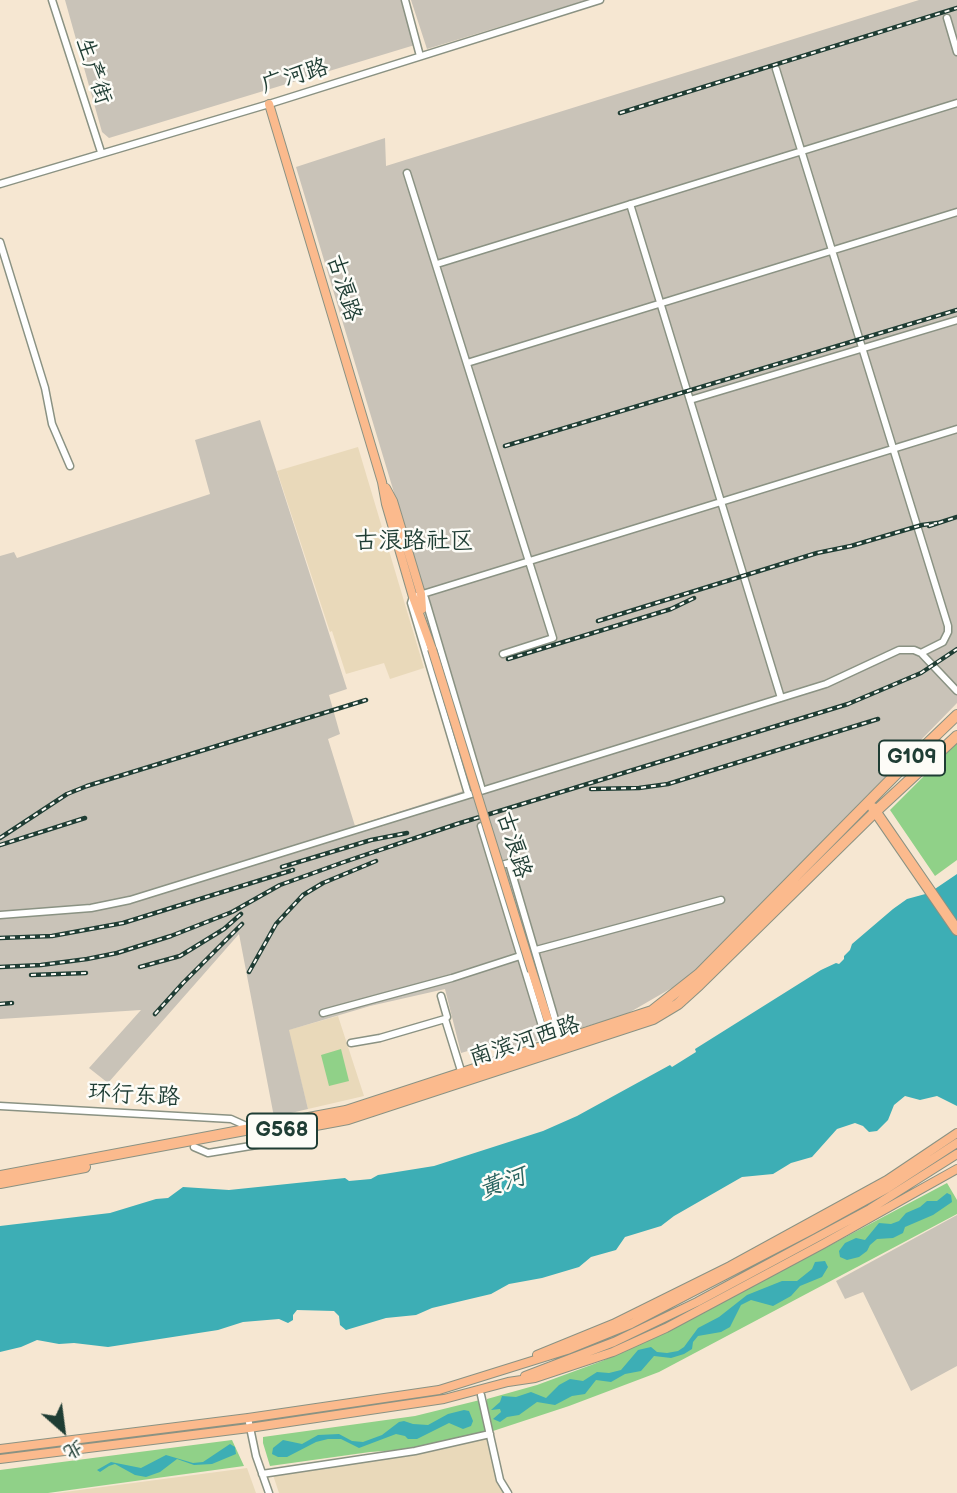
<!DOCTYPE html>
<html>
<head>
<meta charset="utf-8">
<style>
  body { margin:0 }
  #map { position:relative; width:957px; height:1493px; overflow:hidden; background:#f6e7d2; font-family:"Balsamiq Sans","LXGW WenKai TC",sans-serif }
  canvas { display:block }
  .north { position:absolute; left:28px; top:1395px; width:70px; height:70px; -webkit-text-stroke:5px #fdfcf7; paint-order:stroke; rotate:152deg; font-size:19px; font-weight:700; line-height:28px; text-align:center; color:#1f3d34 }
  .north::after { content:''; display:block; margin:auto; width:24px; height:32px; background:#1f3d34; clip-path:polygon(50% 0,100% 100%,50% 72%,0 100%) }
</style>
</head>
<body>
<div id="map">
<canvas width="957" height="1493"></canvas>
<div class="north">北</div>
</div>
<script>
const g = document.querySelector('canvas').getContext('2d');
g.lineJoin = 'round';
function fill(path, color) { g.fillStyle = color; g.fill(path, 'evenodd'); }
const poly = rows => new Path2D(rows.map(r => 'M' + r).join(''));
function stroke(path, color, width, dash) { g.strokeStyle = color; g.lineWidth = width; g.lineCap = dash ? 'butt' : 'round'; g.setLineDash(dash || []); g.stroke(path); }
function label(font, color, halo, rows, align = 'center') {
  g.font = font + ' "Balsamiq Sans","LXGW WenKai TC",sans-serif'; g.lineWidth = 5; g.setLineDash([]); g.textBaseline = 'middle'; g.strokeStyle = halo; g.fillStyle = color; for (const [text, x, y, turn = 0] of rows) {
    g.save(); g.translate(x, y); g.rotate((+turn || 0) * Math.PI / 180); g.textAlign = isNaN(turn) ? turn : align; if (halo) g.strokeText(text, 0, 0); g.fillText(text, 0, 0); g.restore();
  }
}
fill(poly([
  [358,447,424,668,390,679,384,663,346,674,332,631,330,632,277,471],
  [338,1016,364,1096,308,1109,288,1030],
  [488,1431,500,1488,506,1493,279,1493,271,1469,414,1449],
  [247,1468,256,1493,57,1493]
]), '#e9d9ba');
fill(poly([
  [65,0,403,0,418,44,109,138,102,132],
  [411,0,587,0,427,49],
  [919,0,957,0,957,703,689,978,625,1015,498,1052,495,1043,461,1053,445,989,370,1006,289,1030,308,1109,274,1117,239,934,108,1083,89,1068,141,1010,0,1019,0,556,14,552,17,558,210,494,195,440,260,420,347,689,329,695,340,734,328,739,355,826,482,785,296,167,385,138,386,166],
  [957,1215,957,1366,911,1391,863,1292,845,1299,836,1281]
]), '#c9c3b8');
fill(poly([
  [957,743,957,860,935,876,890,810],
  [341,1049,349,1081,329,1086,321,1055],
  [947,1183,957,1200,957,1214,659,1372,569,1406,493,1431,487,1407,487,1399,537,1385,602,1361,663,1334],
  [480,1400,488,1431,414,1449,370,1452,270,1466,263,1443,263,1437,415,1416],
  [232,1440,244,1466,48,1493,0,1493,0,1470]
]), '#90d188');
fill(poly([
  [957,874,957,1106,937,1096,920,1100,905,1096,894,1105,888,1120,877,1131,869,1132,863,1126,855,1123,837,1129,812,1157,791,1163,773,1174,742,1177,674,1216,661,1226,625,1237,616,1250,591,1257,579,1267,542,1278,509,1284,491,1294,432,1308,416,1315,386,1318,346,1330,340,1325,339,1316,334,1311,297,1310,293,1315,293,1320,288,1323,279,1319,243,1322,218,1330,108,1347,74,1343,59,1344,37,1340,21,1347,0,1352,0,1226,110,1213,156,1199,168,1198,183,1187,229,1190,345,1178,349,1181,371,1179,378,1175,434,1166,543,1131,577,1116,670,1065,672,1067,696,1052,695,1049,821,970,836,963,839,964,844,959,844,956,850,950,852,944,893,909,907,899,929,893],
  [947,1193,951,1195,952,1202,933,1215,905,1227,903,1233,893,1238,877,1239,870,1245,867,1251,859,1257,847,1260,840,1257,839,1251,845,1243,856,1238,865,1240,879,1223,891,1224,899,1221,906,1213,920,1207,927,1201,937,1201],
  [825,1261,828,1267,822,1277,800,1286,791,1296,773,1306,751,1300,741,1305,730,1327,721,1332,698,1336,693,1342,692,1349,684,1354,671,1358,654,1356,641,1371,625,1374,611,1382,596,1380,585,1394,572,1396,555,1405,537,1402,519,1415,507,1417,500,1422,493,1419,501,1412,500,1409,491,1410,500,1402,502,1396,516,1397,531,1392,546,1398,559,1385,570,1379,583,1381,597,1372,609,1373,621,1370,638,1350,651,1347,657,1352,667,1353,678,1351,684,1347,698,1328,719,1317,747,1295,782,1281,797,1281,812,1269,815,1262],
  [464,1410,469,1411,473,1421,471,1426,463,1429,449,1423,417,1439,408,1439,405,1436,396,1434,359,1448,341,1439,328,1439,316,1442,287,1457,278,1457,272,1454,273,1448,283,1440,302,1444,318,1435,339,1434,352,1441,363,1442,382,1435,399,1422,404,1421,413,1424,428,1425,448,1414],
  [230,1444,235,1447,236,1454,212,1464,194,1465,177,1459,160,1472,146,1477,135,1475,115,1464,109,1466,100,1472,97,1470,111,1462,141,1468,166,1455,193,1463,203,1462]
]), '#3daeb5');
const minor = poly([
  [52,0,101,152],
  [405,0,420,56],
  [947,18,957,52],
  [776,69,948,626,948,632,943,642,921,653],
  [407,173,553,638,503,654],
  [0,184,269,104,600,0],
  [630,204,781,698],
  [0,242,45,388,52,424,70,466],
  [437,264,957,103],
  [467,363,957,212],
  [690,400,957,320],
  [422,595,425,598,482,790],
  [468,794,411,603,413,597,957,429],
  [481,826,549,1049],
  [498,866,509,863,562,1043],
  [0,915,91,908,130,900,826,684,899,650,914,650,921,653,957,691],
  [536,950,721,900],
  [441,996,447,1017,445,1019],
  [323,1013,452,978,520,956],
  [351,1043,380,1038,445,1019,462,1074],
  [0,1106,231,1119,251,1128],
  [194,1147,208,1153,287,1140],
  [481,1395,500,1480,508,1493],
  [248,1418,256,1456,269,1493],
  [262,1474,415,1451,490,1434]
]);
const major = poly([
  [269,104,382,482,386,504,413,597,432,649],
  [386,488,393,501,421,594,422,609],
  [532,971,557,1048],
  [537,1355,613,1324,730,1266,887,1180,957,1133],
  [525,1376,614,1342,697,1302,870,1209,957,1154],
  [0,1449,248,1418,439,1390,567,1350,631,1324,810,1231,888,1188,957,1143],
  [0,1459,249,1428,444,1399,508,1382,535,1378,613,1352,666,1328,823,1244,957,1169]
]);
const highway = poly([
  [873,808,957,930],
  [262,1135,348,1119,653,1019,678,1004,699,985,875,812,957,736],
  [0,1176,346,1111,652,1011,699,974,908,762,957,715],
  [0,1183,85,1167]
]);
stroke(minor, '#8a9283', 9);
stroke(major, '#8a9283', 10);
stroke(highway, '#8a9283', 12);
stroke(minor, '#fff', 6);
stroke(major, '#fbba8d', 8);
stroke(highway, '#fbba8d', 10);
const rail = poly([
  [620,113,957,8],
  [505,446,957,310],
  [929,526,957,517],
  [598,621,817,553,851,546,922,525,937,523],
  [508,659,671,609,694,598],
  [591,789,639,788,668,784,878,719],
  [0,838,67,794,87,786,366,700],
  [0,845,85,818],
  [282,867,371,840,407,833],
  [0,938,52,936,123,923,293,870],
  [0,967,41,965,87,959,117,953,171,936,232,912,280,885,344,862,457,824,848,704,921,673,957,649],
  [140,967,180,956,224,929,241,914],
  [249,972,276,924,303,895,323,883,376,861],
  [31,975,86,973],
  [0,1004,12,1003],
  [155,1014,183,983,242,924]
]);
stroke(rail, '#1f3d34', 4.5);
stroke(rail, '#fdfcf7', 2, [5]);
const majorBridge = poly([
  [432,649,532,971]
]);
stroke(majorBridge, '#8a9283', 10, []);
stroke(majorBridge, '#fbba8d', 8);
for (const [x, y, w] of [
  [912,758,66],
  [282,1131,70]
]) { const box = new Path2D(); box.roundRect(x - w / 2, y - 17.5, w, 35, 5); g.fillStyle = '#fdfcf7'; g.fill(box); stroke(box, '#1f3d34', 2); }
label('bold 21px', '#1f3d34', null, [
  ["G109",912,758],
  ["G568",282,1131]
]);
label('23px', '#1f3d34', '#fdfcf7', [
  ["生产街",93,71,72],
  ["广河路",295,77,-17],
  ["古浪路",343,288,73],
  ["古浪路",513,845,73],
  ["南滨河西路",525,1042,-18],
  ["环行东路",134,1096,3]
]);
label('24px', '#1f3d34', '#fdfcf7', [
  ["古浪路社区",414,542]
]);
label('italic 24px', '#2a6561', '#fdfcf7', [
  ["黄河",503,1184,-19]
]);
</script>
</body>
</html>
